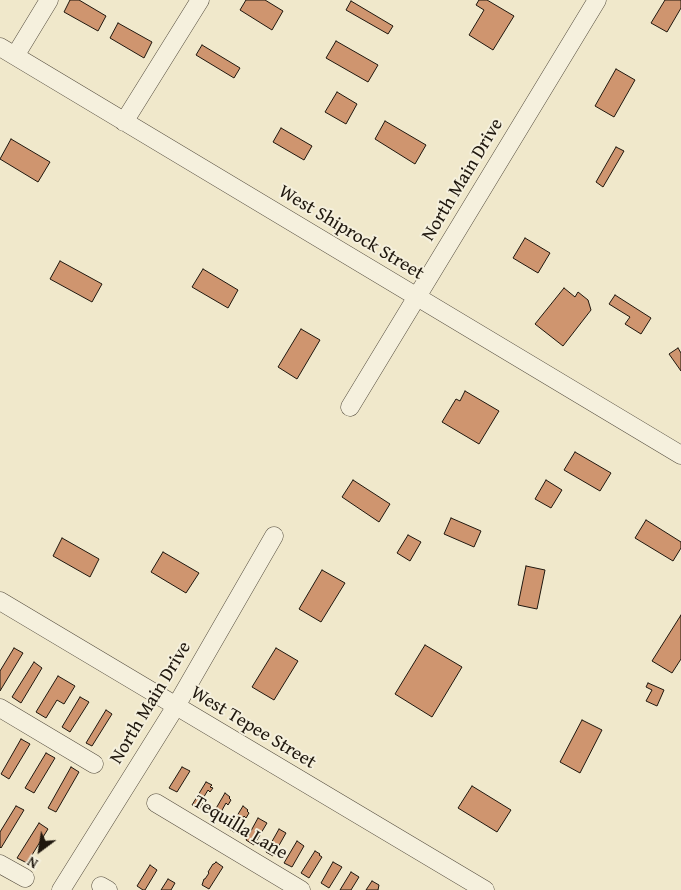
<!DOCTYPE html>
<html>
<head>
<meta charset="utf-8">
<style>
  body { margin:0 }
  #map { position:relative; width:681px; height:890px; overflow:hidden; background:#f0e8cb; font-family:"Gentium Book Plus",serif }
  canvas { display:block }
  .north { position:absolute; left:15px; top:825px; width:50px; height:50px; -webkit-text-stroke:4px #f5f0dd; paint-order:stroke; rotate:211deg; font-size:14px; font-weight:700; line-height:20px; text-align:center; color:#1f170e }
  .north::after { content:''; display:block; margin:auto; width:18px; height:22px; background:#1f170e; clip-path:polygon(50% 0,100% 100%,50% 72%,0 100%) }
</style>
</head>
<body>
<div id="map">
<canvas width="681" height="890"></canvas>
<div class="north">N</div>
</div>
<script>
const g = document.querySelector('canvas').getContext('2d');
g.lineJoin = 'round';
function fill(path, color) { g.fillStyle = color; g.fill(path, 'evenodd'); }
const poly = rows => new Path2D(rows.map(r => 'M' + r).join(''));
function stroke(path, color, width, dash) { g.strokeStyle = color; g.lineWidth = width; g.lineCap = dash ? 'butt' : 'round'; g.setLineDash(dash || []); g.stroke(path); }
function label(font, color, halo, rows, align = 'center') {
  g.font = font + ' "Gentium Book Plus",serif'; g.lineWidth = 4; g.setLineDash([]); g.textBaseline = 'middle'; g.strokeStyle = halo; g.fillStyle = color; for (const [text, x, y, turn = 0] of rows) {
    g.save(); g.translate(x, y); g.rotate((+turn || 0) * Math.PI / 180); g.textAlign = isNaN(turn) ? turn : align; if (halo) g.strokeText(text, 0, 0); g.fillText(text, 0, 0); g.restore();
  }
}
const building = poly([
  [70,0,79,0,106,16,98,31,64,12,70,0],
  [246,0,265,0,283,11,272,30,240,10,246,0],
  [479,0,487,0,514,16,493,50,469,35,484,10,476,5,479,0],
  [665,0,681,0,681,8,667,32,651,23,665,0],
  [351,1,393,26,388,34,346,10,351,1],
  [118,23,152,42,144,58,110,38,118,23],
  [336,41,378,65,368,82,326,58,336,41],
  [202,45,240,68,234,78,196,55,202,45],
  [616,69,635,80,614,117,595,106,616,69],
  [337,92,357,104,346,124,325,112,337,92],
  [385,121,426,145,415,164,375,139,385,121],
  [281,128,312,146,304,160,273,142,281,128],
  [11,139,50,162,38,182,0,159,11,139],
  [616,147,624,151,603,187,596,182,616,147],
  [525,238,550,253,538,273,513,258,525,238],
  [60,261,102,284,92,302,50,279,60,261],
  [203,269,238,290,228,308,192,287,203,269],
  [564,288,575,297,578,292,588,300,591,310,563,346,535,324,564,288],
  [615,295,651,318,641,334,625,324,630,317,609,304,615,295],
  [301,329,320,340,297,379,278,367,301,329],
  [678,348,681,353,681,371,669,354,678,348],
  [465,391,499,411,479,444,442,422,456,399,460,401,465,391],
  [575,452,611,473,600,491,564,470,575,452],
  [353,480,390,504,379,522,342,497,353,480],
  [546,480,562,490,551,508,535,499,546,480],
  [451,518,481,531,474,547,444,534,451,518],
  [646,520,681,542,681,548,673,561,635,538,646,520],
  [408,535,421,542,410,561,397,553,408,535],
  [62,538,99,559,90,577,53,556,62,538],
  [163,552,199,573,186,593,151,572,163,552],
  [526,566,545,570,537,609,518,605,526,566],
  [322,570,345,583,321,622,299,609,322,570],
  [681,615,681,659,672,673,652,661,681,615],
  [425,645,462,667,432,717,395,694,425,645],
  [14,648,23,653,0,691,0,671,14,648],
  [276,648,298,661,274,700,252,687,276,648],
  [34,662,42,668,21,703,12,697,34,662],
  [58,676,75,686,64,704,57,700,46,718,36,712,58,676],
  [648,683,664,690,657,706,646,701,652,690,646,687,648,683],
  [80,697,89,702,70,732,62,727,80,697],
  [106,710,112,714,92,746,86,743,106,710],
  [582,720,602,730,580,773,560,762,582,720],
  [21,739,30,744,9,779,1,774,21,739],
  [46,753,55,758,34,793,25,788,46,753],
  [71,767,79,772,56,812,48,808,71,767],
  [182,767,190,771,177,792,169,788,182,767],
  [206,782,212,785,210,787,213,788,210,792,208,790,202,800,204,801,200,808,198,806,197,808,192,805,206,782],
  [472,786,511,810,497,832,458,808,472,786],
  [225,793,230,797,229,798,231,800,228,805,226,803,221,812,223,813,219,820,217,819,216,820,211,817,225,793],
  [16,806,24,810,1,848,0,847,0,832,16,806],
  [243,806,248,810,247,811,249,813,246,818,244,816,239,825,241,826,237,832,234,832,229,829,243,806],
  [258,818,267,823,254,845,246,840,258,818],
  [39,823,48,829,27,863,17,858,39,823],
  [279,829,286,833,273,856,266,852,279,829],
  [297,841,304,846,292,867,284,863,297,841],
  [315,851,320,854,319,855,322,857,309,878,301,873,315,851],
  [216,862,223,867,209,889,202,885,204,879,205,879,209,873,208,872,213,864,214,864,216,862],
  [333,862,342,867,329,888,321,883,333,862],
  [150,865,157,870,145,890,143,890,137,886,150,865],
  [351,872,359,877,351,890,340,890,351,872],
  [168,879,175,883,171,890,161,890,168,879],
  [372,881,379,885,378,890,366,890,372,881]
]);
fill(building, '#cf956f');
stroke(building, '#1f170e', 1);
const minor = poly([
  [0,47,681,455],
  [15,56,49,0],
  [124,122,200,0],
  [350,407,597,0],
  [0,601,485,890],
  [0,708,94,764],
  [156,803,301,890],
  [0,864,25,878],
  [101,886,108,890],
  [61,890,176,706,274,536]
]);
stroke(minor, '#534b3d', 19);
stroke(minor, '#f5f0dd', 18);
label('19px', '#1f170e', '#f5f0dd', [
  ["North Main Drive",463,180,-59],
  ["West Shiprock Street",351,233,31],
  ["North Main Drive",151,703,-59],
  ["West Tepee Street",253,728,31],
  ["Tequilla Lane",240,828,31]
]);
</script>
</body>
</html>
